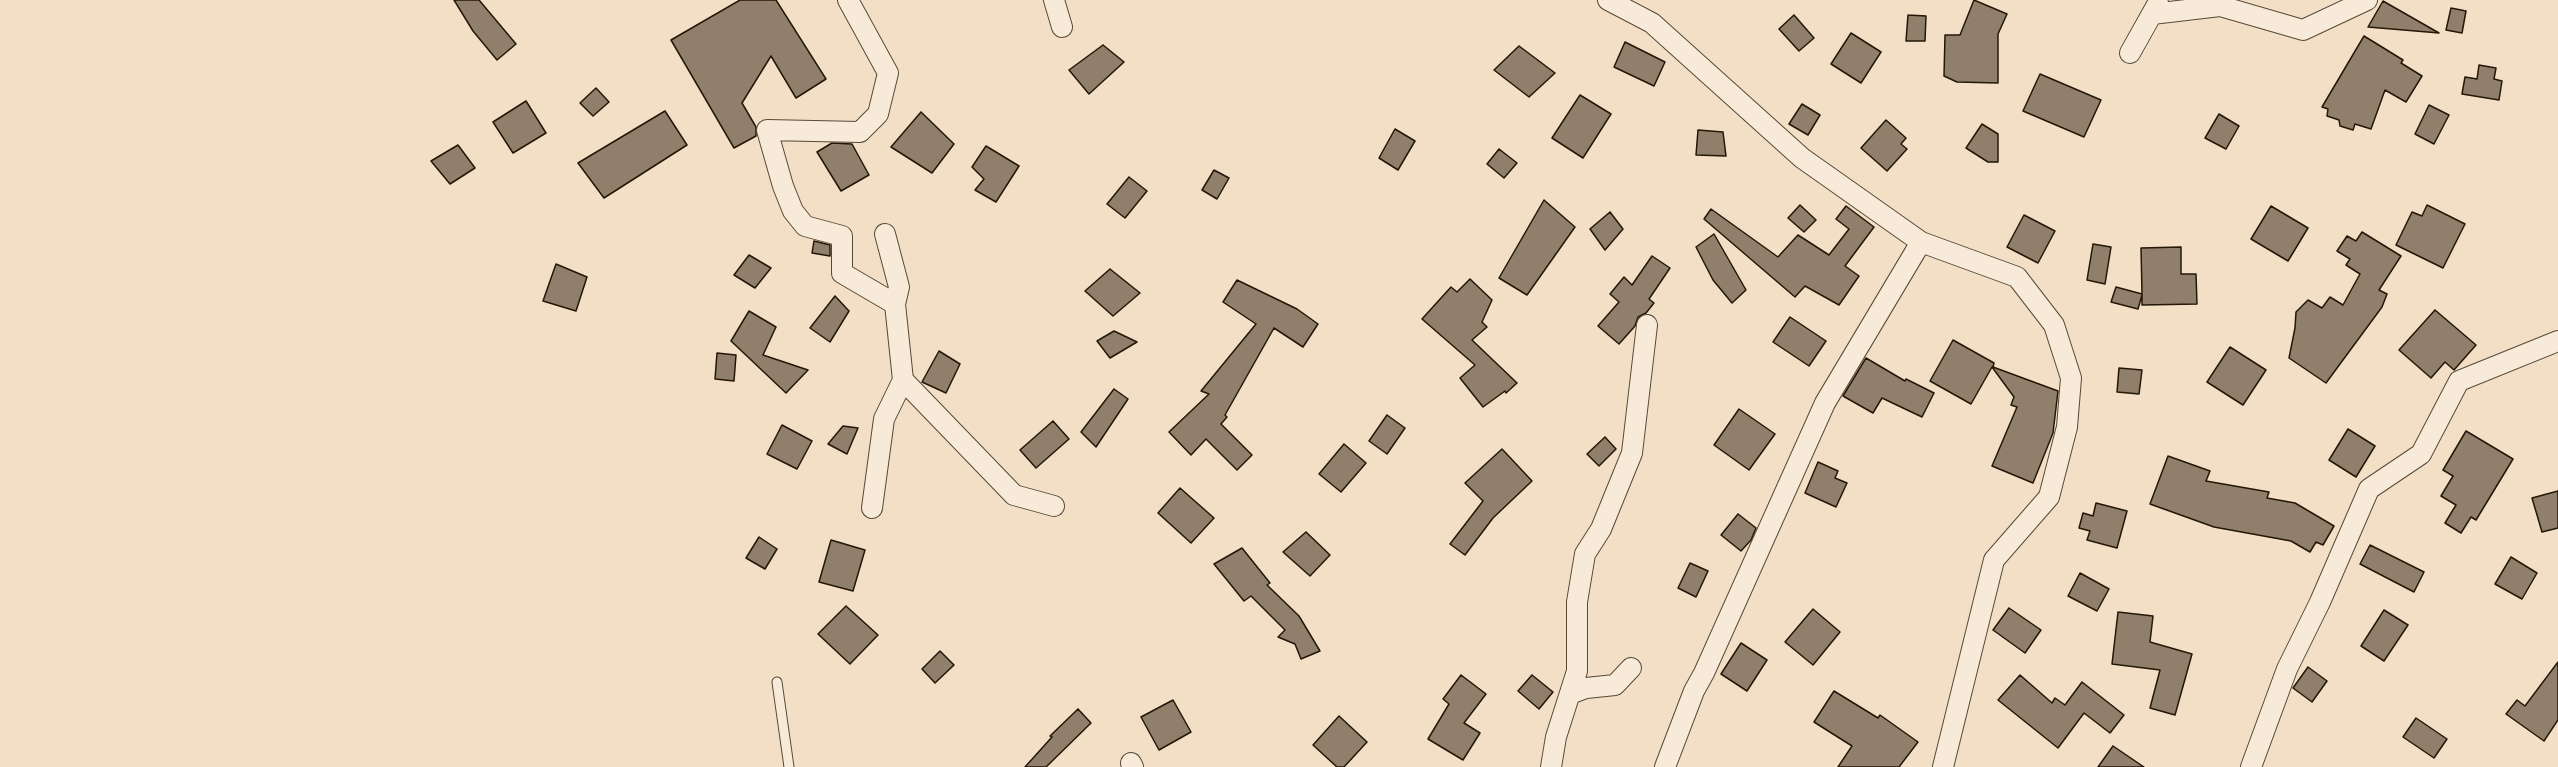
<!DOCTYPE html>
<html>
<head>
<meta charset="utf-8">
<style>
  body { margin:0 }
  canvas { display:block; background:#f3dfc5 }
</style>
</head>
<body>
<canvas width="2558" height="767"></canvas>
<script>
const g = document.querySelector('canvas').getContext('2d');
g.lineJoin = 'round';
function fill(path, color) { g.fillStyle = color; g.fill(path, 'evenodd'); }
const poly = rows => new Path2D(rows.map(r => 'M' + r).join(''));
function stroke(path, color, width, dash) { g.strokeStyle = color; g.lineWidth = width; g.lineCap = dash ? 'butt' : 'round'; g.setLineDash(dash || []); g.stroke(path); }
const building = poly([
  [454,0,479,0,516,44,497,60,473,31,454,0],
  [740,0,776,0,826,79,796,98,771,56,742,103,756,127,756,136,734,148,671,40,740,0],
  [1974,0,2007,14,1998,34,1998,83,1957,82,1944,76,1945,35,1960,35,1974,0],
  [2383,1,2439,33,2368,27,2383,1],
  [2451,8,2466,11,2462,33,2446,30,2451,8],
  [1794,15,1814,38,1799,51,1779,29,1794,15],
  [1908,15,1926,16,1925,41,1906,41,1908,15],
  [1851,33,1881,52,1861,83,1831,64,1851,33],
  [2364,36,2403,60,2401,63,2422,76,2406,102,2385,90,2371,129,2355,124,2353,130,2340,126,2339,120,2327,116,2328,109,2322,107,2364,36],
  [1625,42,1665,62,1654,86,1614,67,1625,42],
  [1103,45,1124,62,1089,94,1069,70,1103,45],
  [1519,46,1555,73,1529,97,1494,70,1519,46],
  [2479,65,2496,68,2494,79,2502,81,2499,100,2462,94,2465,77,2477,79,2479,65],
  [2040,74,2101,100,2084,137,2023,111,2040,74],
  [596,88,609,102,593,116,580,103,596,88],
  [1580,95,1611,114,1583,158,1552,138,1580,95],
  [526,101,546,133,513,153,493,122,526,101],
  [1802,104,1820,115,1808,135,1789,124,1802,104],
  [2429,105,2449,115,2434,144,2415,134,2429,105],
  [665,111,687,145,604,198,578,163,665,111],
  [921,112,954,144,932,173,891,147,921,112],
  [2219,114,2239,126,2226,149,2205,138,2219,114],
  [1886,120,1906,138,1901,144,1907,149,1887,171,1861,148,1886,120],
  [1982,124,1998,134,1998,162,1988,162,1966,148,1982,124],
  [1395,129,1415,141,1398,170,1379,158,1395,129],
  [1698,130,1723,132,1726,156,1696,155,1698,130],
  [832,143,852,144,869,175,841,191,817,152,832,143],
  [458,145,475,168,450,184,431,161,458,145],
  [986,146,1019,166,996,202,975,190,984,179,972,167,986,146],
  [1499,149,1517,163,1504,178,1487,164,1499,149],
  [1214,170,1229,178,1217,199,1202,190,1214,170],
  [1129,177,1147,191,1125,218,1107,204,1129,177],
  [1544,200,1575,227,1527,295,1499,278,1544,200],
  [1800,205,1816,220,1804,232,1788,218,1800,205],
  [2427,205,2465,224,2443,268,2396,245,2412,212,2422,216,2427,205],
  [1846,206,1874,227,1845,266,1859,276,1839,305,1805,286,1795,297,1704,219,1711,209,1778,257,1798,235,1829,255,1849,229,1836,219,1846,206],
  [2271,206,2308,228,2288,261,2251,239,2271,206],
  [1610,212,1623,229,1605,250,1590,229,1610,212],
  [2024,215,2055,231,2038,263,2007,247,2024,215],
  [2362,232,2401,256,2379,290,2387,294,2382,307,2326,383,2289,358,2295,328,2296,312,2308,300,2322,308,2330,297,2343,305,2360,274,2346,265,2350,259,2337,251,2347,236,2356,241,2362,232],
  [1714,234,1746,290,1732,303,1713,280,1696,247,1714,234],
  [814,241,830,245,830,256,812,253,814,241],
  [2093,244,2111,247,2105,284,2087,280,2093,244],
  [2181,247,2181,274,2196,274,2197,304,2142,305,2142,295,2138,309,2111,302,2116,287,2142,294,2141,248,2181,247],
  [749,255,771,268,755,288,734,275,749,255],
  [1652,256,1670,268,1649,299,1654,303,1646,313,1638,317,1635,326,1619,344,1598,326,1619,302,1610,294,1624,277,1632,285,1652,256],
  [556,264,587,277,576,311,543,301,556,264],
  [1110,269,1140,293,1113,316,1085,291,1110,269],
  [1470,279,1492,300,1482,322,1487,327,1472,340,1517,383,1506,393,1505,391,1483,407,1460,378,1475,365,1422,319,1451,287,1457,292,1470,279],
  [1237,280,1297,309,1318,324,1303,347,1274,328,1225,415,1227,417,1221,424,1252,455,1237,470,1206,439,1191,455,1169,432,1209,394,1201,391,1256,324,1223,302,1237,280],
  [835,296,849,311,830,342,810,328,835,296],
  [2435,310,2476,345,2454,370,2445,362,2431,378,2399,350,2435,310],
  [749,311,776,327,763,355,808,370,786,393,731,341,749,311],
  [1790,317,1826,341,1809,366,1773,342,1790,317],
  [1114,331,1137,342,1110,358,1097,341,1114,331],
  [1953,340,1994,363,1993,367,2058,391,2053,433,2033,483,1992,466,2017,407,2011,405,2014,397,1992,367,1971,404,1930,381,1953,340],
  [2230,347,2266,370,2243,405,2207,382,2230,347],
  [939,351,960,364,946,393,922,382,939,351],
  [717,353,736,355,734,381,715,379,717,353],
  [1866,358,1905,381,1906,379,1934,393,1922,417,1882,398,1873,413,1843,396,1866,358],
  [2119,368,2142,370,2139,394,2117,392,2119,368],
  [1114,389,1128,399,1096,447,1081,432,1114,389],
  [1739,409,1775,434,1749,470,1714,445,1739,409],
  [1387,415,1405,428,1387,454,1369,441,1387,415],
  [1053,421,1069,439,1036,468,1020,450,1053,421],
  [782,425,812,441,797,469,767,454,782,425],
  [843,426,858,428,847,454,828,444,843,426],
  [2348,429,2375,446,2356,477,2329,460,2348,429],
  [2466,431,2513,459,2476,520,2471,517,2461,533,2445,523,2456,505,2441,496,2453,476,2443,470,2466,431],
  [1605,437,1616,449,1599,466,1587,454,1605,437],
  [1344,444,1366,463,1341,492,1319,474,1344,444],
  [1502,449,1532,481,1493,518,1465,555,1450,544,1483,501,1465,483,1502,449],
  [2168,456,2210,471,2206,481,2269,492,2267,498,2295,503,2334,526,2323,545,2316,542,2310,552,2291,541,2214,527,2150,504,2168,456],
  [1818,462,1838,471,1835,478,1847,483,1836,507,1805,493,1818,462],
  [1180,488,1214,518,1191,543,1158,513,1180,488],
  [2558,491,2558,528,2542,532,2532,498,2558,491],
  [2096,503,2127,511,2117,548,2087,540,2090,531,2079,528,2083,513,2093,516,2096,503],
  [1738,514,1756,528,1751,540,1741,551,1721,535,1738,514],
  [1306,532,1330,555,1310,576,1283,552,1306,532],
  [759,537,777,549,765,569,746,558,759,537],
  [831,540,865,550,853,591,819,582,831,540],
  [2370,545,2424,572,2414,592,2360,564,2370,545],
  [1242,548,1270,583,1267,585,1299,616,1320,651,1301,659,1295,644,1278,637,1285,630,1251,596,1244,601,1214,564,1242,548],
  [2511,557,2537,573,2522,599,2495,584,2511,557],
  [1690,563,1708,571,1696,597,1678,588,1690,563],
  [2080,573,2109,589,2097,611,2068,596,2080,573],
  [846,606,878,635,850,664,818,634,846,606],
  [2009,608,2041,630,2025,653,1993,630,2009,608],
  [1813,609,1840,632,1813,665,1785,642,1813,609],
  [2384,610,2408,625,2384,661,2361,646,2384,610],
  [2118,612,2153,616,2150,642,2192,654,2175,715,2150,708,2160,670,2112,664,2118,612],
  [1741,643,1767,660,1747,691,1721,674,1741,643],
  [940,651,954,665,935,683,922,669,940,651],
  [2558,662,2558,720,2544,741,2506,714,2517,700,2525,706,2558,662],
  [2308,667,2327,681,2312,702,2293,688,2308,667],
  [1461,675,1486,694,1464,723,1480,733,1463,760,1428,739,1449,704,1443,699,1461,675],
  [1532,675,1553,692,1539,709,1518,691,1532,675],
  [2020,675,2052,703,2055,698,2065,705,2082,682,2124,715,2110,733,2084,713,2058,748,1998,700,2020,675],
  [1834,691,1878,718,1880,715,1918,742,1899,767,1838,767,1852,746,1814,722,1834,691],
  [1173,700,1191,732,1159,750,1141,717,1173,700],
  [1078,709,1091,723,1046,767,1025,767,1052,737,1050,736,1078,709],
  [1339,716,1367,742,1344,767,1337,767,1313,745,1339,716],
  [2416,718,2447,739,2434,758,2403,737,2416,718],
  [2113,746,2144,767,2098,767,2113,746]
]);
fill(building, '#907f6a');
stroke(building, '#241708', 1.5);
const lane = poly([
  [777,682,789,767]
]);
const street = poly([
  [848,0,888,73,878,114,860,132,767,130,783,186,793,211,805,226,842,236,842,273,895,304],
  [1054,0,1062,27],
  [1608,0,1652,23,1802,158,1921,242,1825,403,1704,673,1694,691,1665,767],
  [2152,14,2220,6,2303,30,2367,0],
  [2130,53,2158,3],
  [1921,242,2017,277,2054,325,2071,378,2067,427,2049,497,1994,560,1943,767],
  [903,380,1014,495,1054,506],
  [872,508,884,419,903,380,895,304,899,287,885,234],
  [1570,694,1586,688,1615,685,1631,668],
  [1131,763,1133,767],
  [1551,767,1556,737,1577,671,1577,602,1585,554,1601,529,1632,453,1647,325],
  [2251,767,2287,669,2320,602,2369,489,2421,454,2459,381,2558,341]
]);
stroke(lane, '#584937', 11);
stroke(street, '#584937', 22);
stroke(lane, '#f7ead9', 9);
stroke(street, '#f7ead9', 20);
</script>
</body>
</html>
